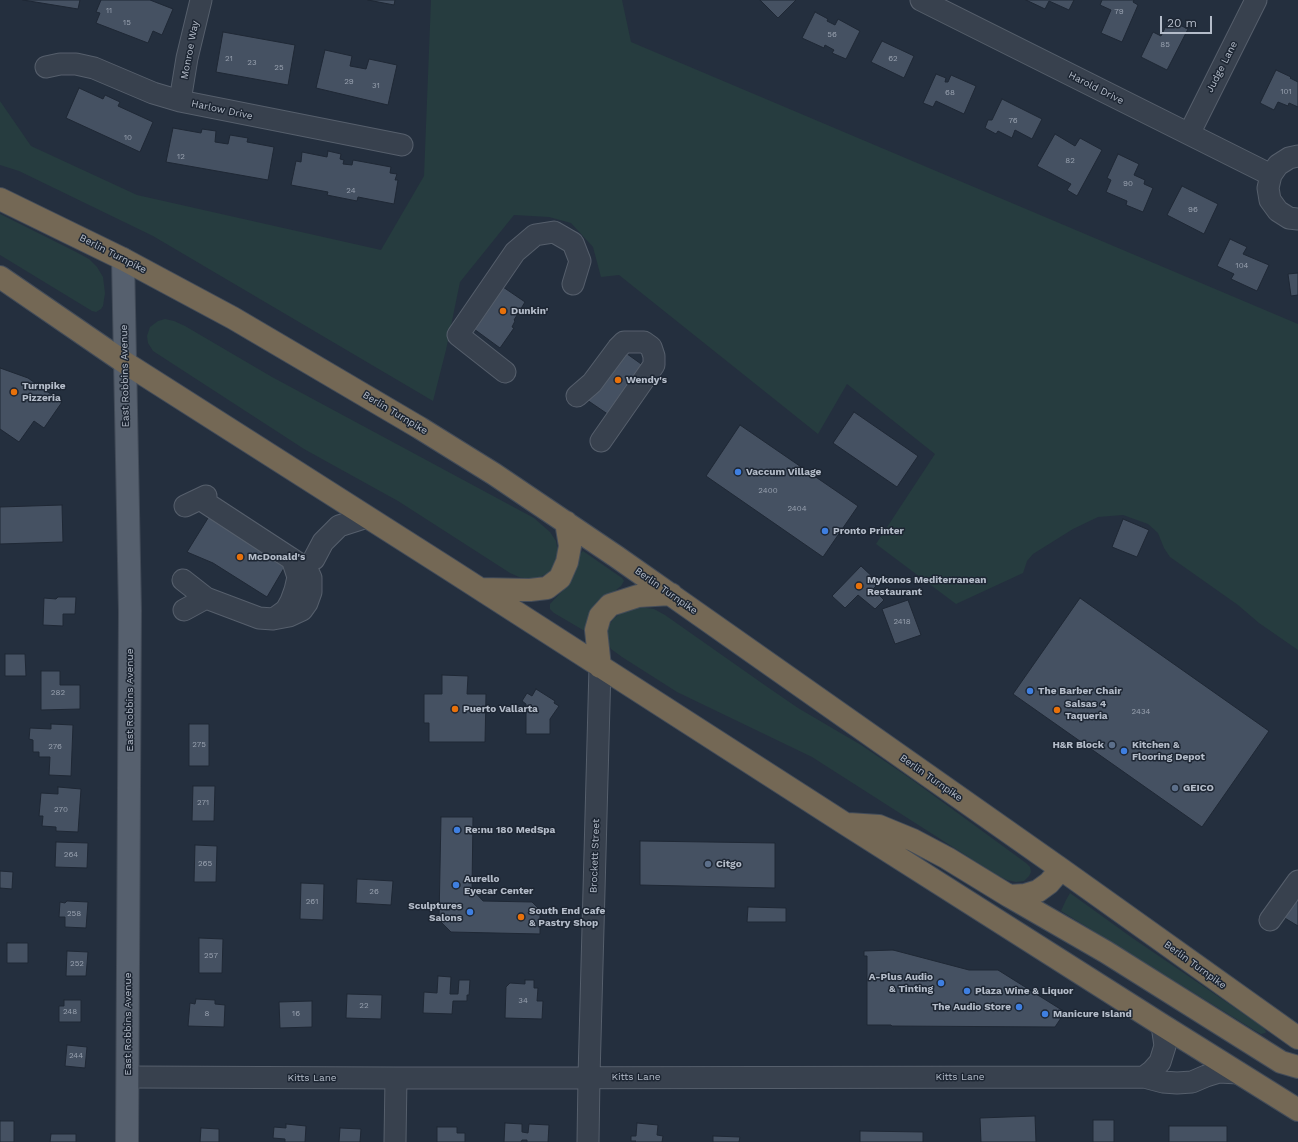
<!DOCTYPE html>
<html>
<head>
<meta charset="utf-8">
<style>
  body { margin:0 }
  #map { position:relative; width:1298px; height:1142px; overflow:hidden; background:#242f3e; font-family:"Work Sans",sans-serif }
  canvas { display:block }
  .scale { position:absolute; left:1160px; top:16px; width:52px; height:18px; box-sizing:border-box; border:2px solid #b4bcc9; border-top:0; padding-left:5px; font-size:12px; line-height:14px; white-space:nowrap; color:#b4bcc9; -webkit-text-stroke:3px #1d2633; paint-order:stroke }
</style>
</head>
<body>
<div id="map">
<canvas width="1298" height="1142"></canvas>
<div class="scale">20 m</div>
</div>
<script>
const g = document.querySelector('canvas').getContext('2d');
g.lineJoin = 'round';
function fill(path, color) { g.fillStyle = color; g.fill(path, 'evenodd'); }
const poly = rows => new Path2D(rows.map(r => 'M' + r).join(''));
function stroke(path, color, width, dash) { g.strokeStyle = color; g.lineWidth = width; g.lineCap = dash ? 'butt' : 'round'; g.setLineDash(dash || []); g.stroke(path); }
function label(font, color, halo, rows, align = 'center') {
  g.font = font + ' "Work Sans",sans-serif'; g.lineWidth = 3; g.setLineDash([]); g.textBaseline = 'middle'; g.strokeStyle = halo; g.fillStyle = color; for (const [text, x, y, turn = 0] of rows) {
    g.save(); g.translate(x, y); g.rotate((+turn || 0) * Math.PI / 180); g.textAlign = isNaN(turn) ? turn : align; if (halo) g.strokeText(text, 0, 0); g.fillText(text, 0, 0); g.restore();
  }
}
fill(poly([
  [431,0,622,0,631,42,1298,324,1298,650,1259,623,1238,605,1170,557,1164,548,1158,533,1148,524,1123,515,1098,517,1073,529,1033,554,1027,561,1023,573,956,604,876,544,935,454,847,384,818,434,619,275,601,277,593,247,571,223,549,217,514,215,460,282,446,350,433,401,153,236,19,171,0,165,0,101,31,146,137,195,381,250,424,176],
  [0,214,76,252,89,259,97,267,103,277,105,293,103,306,101,309,96,312,92,311,0,255],
  [165,319,174,321,185,326,272,377,534,518,550,532,556,541,558,553,556,564,550,572,540,577,528,579,519,577,510,573,398,501,304,449,153,351,148,343,147,336,150,327,158,321],
  [583,551,622,578,624,581,621,586,599,604,585,630,583,630,554,613,550,609,550,604,565,588,573,576,579,554],
  [640,607,654,609,665,615,766,686,798,708,861,745,911,779,1026,863,1030,867,1031,872,1029,876,1024,881,1016,882,1007,880,995,874,812,757,677,692,622,657,611,649,608,643,607,636,608,628,613,619,625,610],
  [1070,893,1131,937,1260,1025,1264,1028,1266,1032,1265,1033,1261,1034,1254,1030,1061,911,1066,900]
]), '#263c3f');
const building = poly([
  [23,0,80,0,78,9,23,0],
  [101,0,150,0,173,9,162,35,153,31,148,43,96,23,100,13,96,12,101,0],
  [368,0,395,0,394,5,368,0],
  [760,0,796,0,778,18,760,0],
  [1026,0,1074,0,1069,10,1049,1,1045,9,1026,0],
  [1102,0,1134,0,1133,2,1138,5,1122,42,1101,33,1111,10,1100,5,1102,0],
  [815,12,828,19,827,21,835,25,838,19,860,31,846,59,832,53,834,50,825,45,824,48,802,38,815,12],
  [1169,20,1188,29,1167,70,1141,57,1153,32,1161,36,1169,20],
  [223,32,295,45,288,85,216,72,223,32],
  [882,41,914,56,904,78,871,62,882,41],
  [325,50,352,56,350,66,366,69,369,59,397,65,388,105,316,88,325,50],
  [1276,70,1291,77,1290,78,1298,82,1298,107,1289,103,1288,106,1278,102,1274,110,1260,103,1276,70],
  [936,74,946,78,945,82,948,82,951,75,976,86,964,114,936,101,933,107,923,103,936,74],
  [79,88,103,99,105,95,120,102,118,106,153,122,140,152,66,118,79,88],
  [1002,99,1042,119,1032,139,1015,130,1012,138,998,131,996,134,985,128,988,120,992,120,1002,99],
  [173,128,201,133,202,129,216,131,215,142,228,144,230,135,248,138,247,142,274,147,268,180,166,162,173,128],
  [1055,134,1075,146,1080,138,1102,150,1077,196,1067,190,1071,184,1037,166,1055,134],
  [328,151,341,154,340,159,344,160,343,164,352,165,353,160,391,167,390,173,397,174,395,180,398,180,394,204,358,197,357,201,327,195,328,192,291,185,296,161,301,162,302,152,327,157,328,151],
  [1118,154,1139,164,1134,175,1145,180,1144,184,1153,188,1143,212,1126,205,1127,201,1106,192,1111,180,1107,178,1118,154],
  [1182,186,1218,204,1204,234,1167,215,1182,186],
  [1230,239,1247,247,1243,254,1269,265,1257,291,1231,279,1234,274,1217,266,1230,239],
  [1298,273,1298,295,1291,296,1288,274,1298,273],
  [503,287,525,302,514,320,515,321,512,327,514,328,500,348,474,329,503,287],
  [623,351,644,366,609,415,587,400,623,351],
  [0,368,28,378,62,402,44,428,34,421,19,442,0,429,0,368],
  [854,412,918,456,897,487,833,443,854,412],
  [740,425,858,506,823,557,706,476,740,425],
  [62,505,63,542,0,544,0,507,62,505],
  [213,510,287,563,267,597,213,563,187,552,213,510],
  [1123,519,1149,530,1137,557,1112,547,1123,519],
  [861,566,879,583,873,589,884,600,875,609,858,595,845,608,832,596,861,566],
  [58,597,76,597,75,614,63,614,63,626,43,625,44,598,56,599,58,597],
  [1080,598,1269,731,1202,827,1013,694,1080,598],
  [908,600,921,635,895,644,882,609,908,600],
  [5,654,25,654,26,676,5,676,5,654],
  [41,671,60,671,60,685,80,685,80,709,41,710,41,671],
  [442,675,468,676,467,694,486,694,485,742,429,742,429,723,424,723,424,694,442,694,442,675],
  [536,689,555,701,554,703,559,706,550,719,550,734,526,734,526,704,522,701,527,693,532,696,536,689],
  [51,724,73,725,71,776,49,775,50,757,39,757,39,752,33,752,33,740,29,739,30,728,51,729,51,724],
  [189,724,209,724,209,766,189,766,189,724],
  [193,786,215,786,214,821,192,821,193,786],
  [58,787,81,789,78,832,56,831,56,827,42,826,43,816,39,816,41,793,58,794,58,787],
  [441,817,473,817,472,889,483,901,532,902,540,910,540,934,451,932,439,920,441,817],
  [640,841,775,843,775,888,640,885,640,841],
  [56,842,88,843,87,868,55,867,56,842],
  [195,845,217,846,216,882,194,882,195,845],
  [0,871,13,872,12,889,0,888,0,871],
  [357,879,393,881,391,905,356,903,357,879],
  [301,883,324,884,323,920,300,919,301,883],
  [1298,896,1298,926,1283,917,1298,896],
  [67,901,88,902,86,928,65,927,65,917,59,917,60,902,65,903,67,901],
  [748,907,786,908,786,922,747,922,748,907],
  [199,938,223,939,222,973,199,973,199,938],
  [7,943,28,943,28,963,7,963,7,943],
  [893,950,969,970,998,970,1065,1012,1055,1027,892,1026,891,1025,867,1025,867,956,864,956,864,951,893,950],
  [67,951,88,952,86,976,66,976,67,951],
  [438,976,451,977,450,994,458,994,459,980,470,980,469,995,467,995,467,1001,453,1001,452,1014,423,1013,424,992,437,993,438,976],
  [525,980,534,980,534,988,538,988,537,1001,543,1001,542,1019,505,1018,506,987,510,983,525,984,525,980],
  [347,994,382,995,381,1019,346,1018,347,994],
  [196,999,215,1000,215,1004,225,1005,224,1027,188,1026,190,1003,195,1004,196,999],
  [64,1000,81,1000,81,1022,59,1022,59,1006,64,1006,64,1000],
  [312,1001,312,1027,280,1028,279,1002,312,1001],
  [67,1045,87,1047,85,1068,65,1066,67,1045],
  [1035,1116,1036,1142,981,1142,980,1118,1035,1116],
  [1093,1120,1114,1120,1114,1142,1093,1142,1093,1120],
  [0,1121,14,1121,14,1142,0,1142,0,1121],
  [505,1123,522,1124,522,1132,528,1133,529,1124,549,1125,548,1142,527,1142,527,1140,522,1140,521,1142,504,1142,505,1123],
  [637,1123,658,1125,657,1135,663,1136,662,1142,635,1142,636,1141,631,1141,631,1136,636,1136,637,1123],
  [286,1124,306,1126,305,1142,285,1142,285,1139,273,1138,274,1127,286,1128,286,1124],
  [1169,1126,1227,1126,1227,1142,1169,1142,1169,1126],
  [437,1127,457,1127,457,1133,465,1133,465,1142,437,1142,437,1127],
  [201,1128,219,1129,219,1142,200,1142,201,1128],
  [340,1128,361,1129,360,1142,339,1142,340,1128],
  [860,1131,923,1132,923,1142,860,1142,860,1131],
  [51,1134,76,1134,76,1142,50,1142,51,1134],
  [713,1136,740,1137,739,1142,713,1142,713,1136]
]);
fill(building, '#455162');
stroke(building, '#1f2835', 1);
const minor = poly([
  [921,0,1271,175],
  [46,67,60,64,76,64,94,68,153,93,180,101,402,145],
  [180,101,187,58,201,0],
  [1189,134,1256,0],
  [1298,156,1289,158,1278,165,1271,175,1268,188,1270,200,1278,211,1289,218,1298,219],
  [505,372,458,335,515,252,535,235,554,232,573,243,580,261,573,284],
  [577,396,592,383,618,348,624,342,644,342,651,347,654,356,654,365,601,441],
  [314,559,323,542,339,526,367,517],
  [183,580,206,598,259,618,273,619,289,616,302,610,307,603,311,592,311,578,307,569,206,503,206,496,185,506],
  [184,610,206,598],
  [275,618,286,610,291,601,295,590,298,577,292,559],
  [1270,920,1298,881],
  [128,1077,396,1078,1144,1077,1163,1082,1177,1083,1192,1082,1206,1076,1219,1072,1239,1073],
  [1144,1077,1152,1071,1160,1062,1165,1046,1162,1025],
  [395,1142,396,1078],
  [588,1142,589,1077,600,667]
]);
const major = poly([
  [123,259,130,611,127,1142]
]);
const highway = poly([
  [0,199,123,259,233,318,420,428,494,474,617,557,684,604,1061,869,1298,1038],
  [0,277,124,362,449,569,844,823,1162,1025,1298,1110],
  [481,589,530,590,547,588,560,578,567,562,570,546,566,522],
  [600,667,596,630,600,616,610,605,638,596,671,594],
  [848,824,879,826,913,840,947,858,1009,896,1106,952,1281,1062,1298,1067],
  [1009,896,1025,895,1038,891,1049,883,1061,869]
]);
stroke(minor, '#565f6c', 23);
stroke(major, '#414a57', 24);
stroke(highway, '#434c59', 24);
stroke(minor, '#38414e', 21);
stroke(major, '#56606e', 22);
stroke(highway, '#746855', 22);
for (const [x, y, r, color] of [
  [503,311,4,"#e8710a"],
  [618,380,4,"#e8710a"],
  [14,392,4,"#e8710a"],
  [738,472,4,"#3f7fe0"],
  [825,531,4,"#3f7fe0"],
  [240,557,4,"#e8710a"],
  [859,586,4,"#e8710a"],
  [1030,691,4,"#3f7fe0"],
  [455,709,4,"#e8710a"],
  [1057,710,4,"#e8710a"],
  [1112,745,4,"#5c6f8a"],
  [1124,751,4,"#3f7fe0"],
  [1175,788,4,"#5c6f8a"],
  [457,830,4,"#3f7fe0"],
  [708,864,4,"#5c6f8a"],
  [456,885,4,"#3f7fe0"],
  [470,912,4,"#3f7fe0"],
  [521,917,4,"#e8710a"],
  [941,983,4,"#3f7fe0"],
  [967,991,4,"#3f7fe0"],
  [1019,1007,4,"#3f7fe0"],
  [1045,1014,4,"#3f7fe0"]
]) { const dot = new Path2D(); dot.arc(x, y, r, 0, 2 * Math.PI); g.fillStyle = color; g.fill(dot); stroke(dot, '#1d2633', 1.5); }
label('8px', '#98a1af', null, [
  ["11",109,11],
  ["79",1119,12],
  ["15",127,23],
  ["56",832,35],
  ["85",1165,45],
  ["21",229,59],
  ["62",893,59],
  ["23",252,63],
  ["25",279,68],
  ["29",349,82],
  ["31",376,86],
  ["101",1286,92],
  ["68",950,93],
  ["76",1013,121],
  ["10",128,138],
  ["12",181,157],
  ["82",1070,161],
  ["90",1128,184],
  ["24",351,191],
  ["96",1193,210],
  ["104",1242,266],
  ["2400",768,491],
  ["2404",797,509],
  ["2418",902,622],
  ["282",58,693],
  ["2434",1141,712],
  ["275",199,745],
  ["276",55,747],
  ["271",203,803],
  ["270",61,810],
  ["264",71,855],
  ["265",205,864],
  ["26",374,892],
  ["261",312,902],
  ["258",74,914],
  ["257",211,956],
  ["252",77,964],
  ["34",523,1001],
  ["22",364,1006],
  ["248",70,1012],
  ["8",207,1014],
  ["16",296,1014],
  ["244",76,1056]
]);
label('10px', '#b4bcc9', '#1d2633', [
  ["Monroe Way",190,50,-79],
  ["Judge Lane",1222,67,-63],
  ["Harold Drive",1096,88,27],
  ["Harlow Drive",222,110,12],
  ["Berlin Turnpike",113,254,27],
  ["East Robbins Avenue",125,376,-91],
  ["Berlin Turnpike",395,413,31],
  ["Berlin Turnpike",666,591,35],
  ["East Robbins Avenue",130,700,-90],
  ["Berlin Turnpike",931,778,35],
  ["Brockett Street",595,856,-88],
  ["Berlin Turnpike",1195,965,36],
  ["East Robbins Avenue",128,1024,-90],
  ["Kitts Lane",636,1077],
  ["Kitts Lane",960,1077],
  ["Kitts Lane",312,1078]
]);
label('bold 10px', '#b4bcc9', '#1d2633', [
  ["Dunkin'",511,311],
  ["Wendy's",626,380],
  ["Turnpike",22,386],
  ["Pizzeria",22,398],
  ["Vaccum Village",746,472],
  ["Pronto Printer",833,531],
  ["McDonald's",248,557],
  ["Mykonos Mediterranean",867,580],
  ["Restaurant",867,592],
  ["The Barber Chair",1038,691],
  ["Salsas 4",1065,704],
  ["Taqueria",1065,716],
  ["Puerto Vallarta",463,709],
  ["H&R Block",1104,745,"right"],
  ["Kitchen &",1132,745],
  ["Flooring Depot",1132,757],
  ["GEICO",1183,788],
  ["Re:nu 180 MedSpa",465,830],
  ["Citgo",716,864],
  ["Aurello",464,879],
  ["Eyecar Center",464,891],
  ["Sculptures",462,906,"right"],
  ["Salons",462,918,"right"],
  ["South End Cafe",529,911],
  ["& Pastry Shop",529,923],
  ["A-Plus Audio",933,977,"right"],
  ["& Tinting",933,989,"right"],
  ["Plaza Wine & Liquor",975,991],
  ["The Audio Store",1011,1007,"right"],
  ["Manicure Island",1053,1014]
], 'left');
</script>
</body>
</html>
